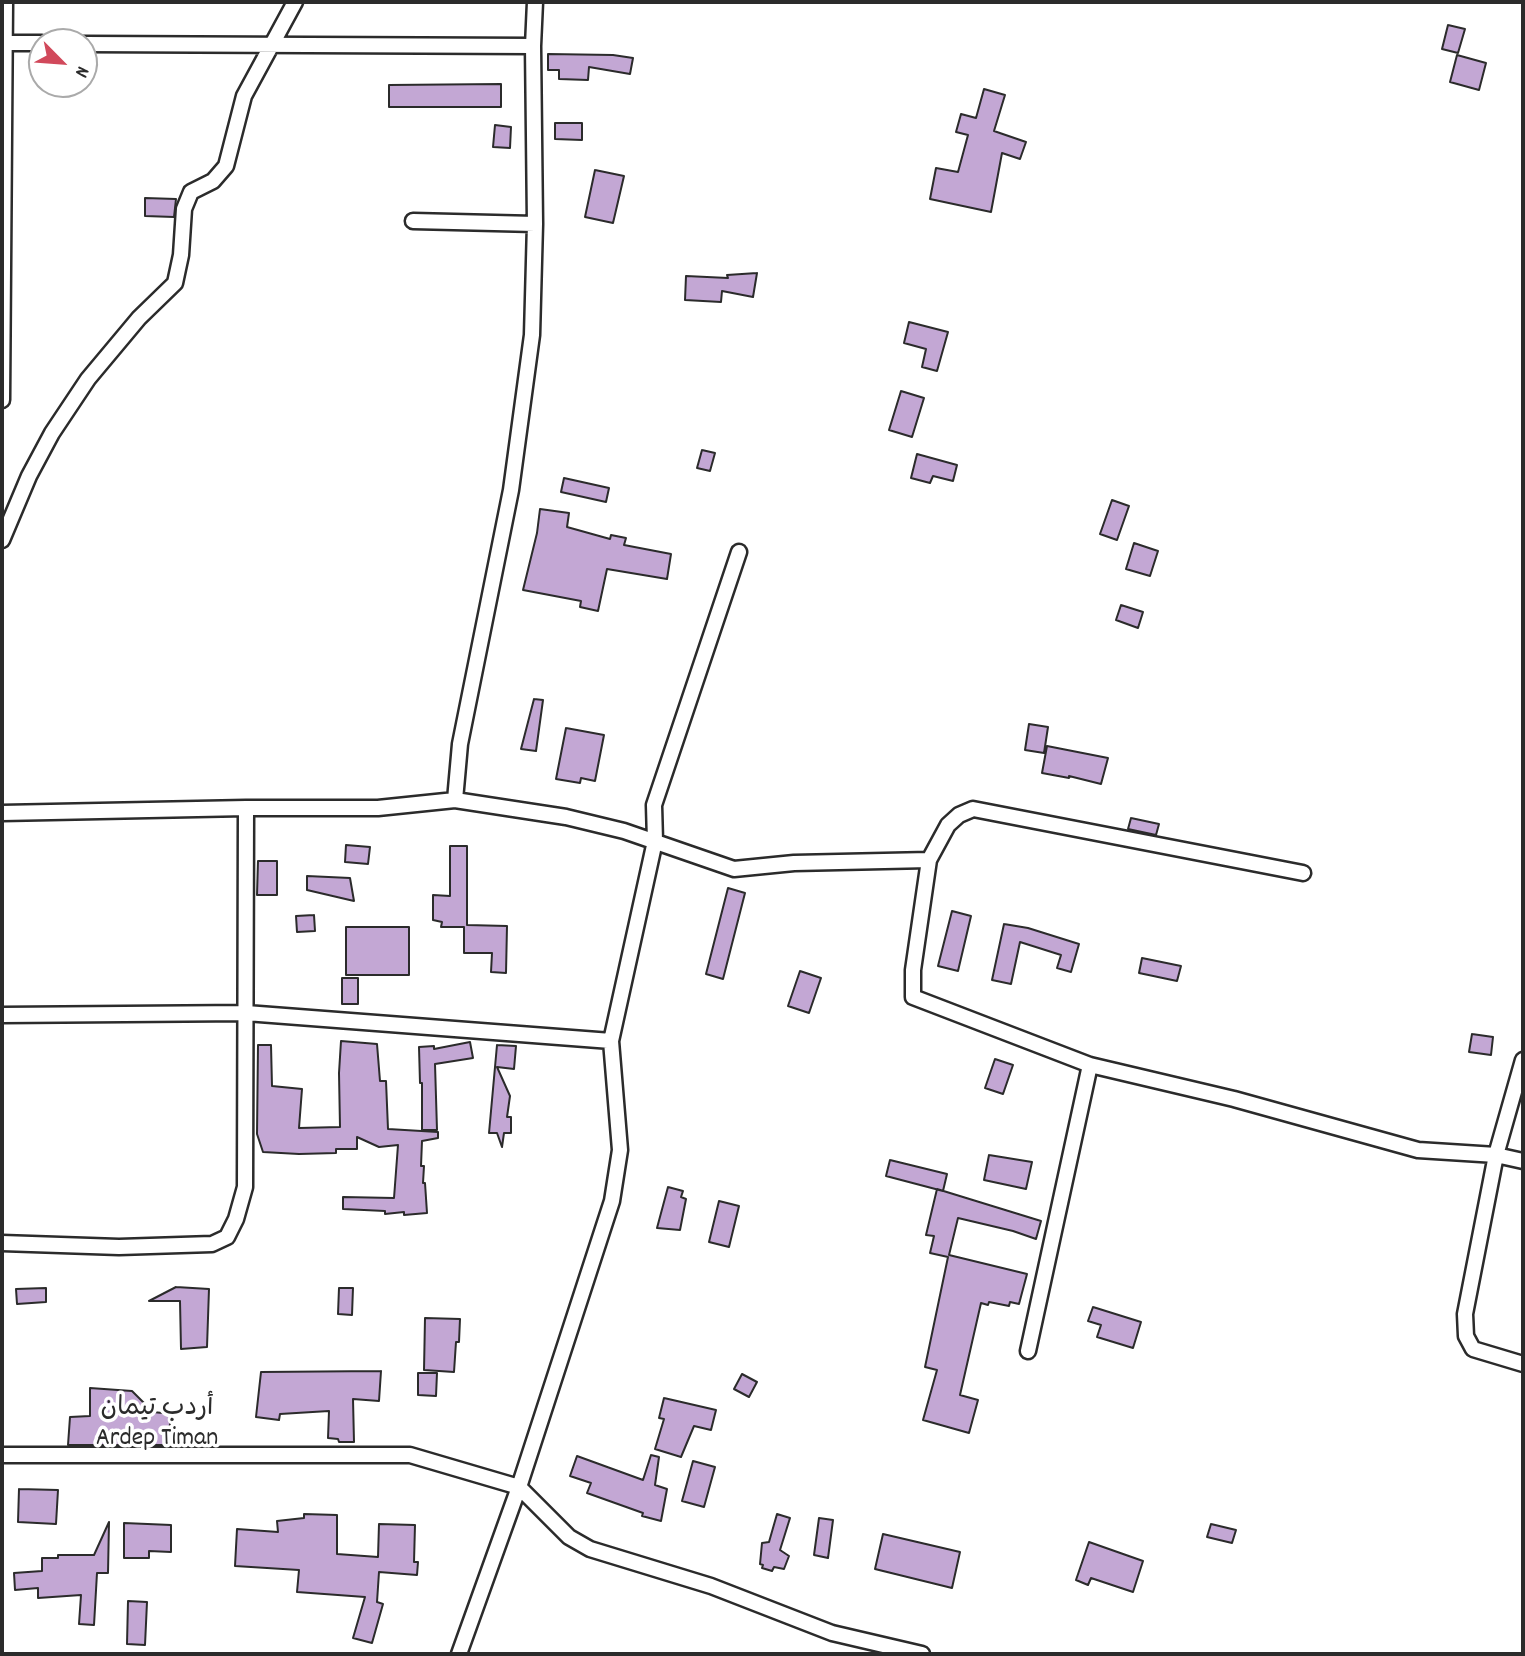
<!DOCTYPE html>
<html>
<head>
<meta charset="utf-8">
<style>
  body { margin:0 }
  #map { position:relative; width:1525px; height:1656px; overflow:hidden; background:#fff; font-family:Dekko,sans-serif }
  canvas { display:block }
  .frame { position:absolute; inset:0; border:4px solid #2b2b2b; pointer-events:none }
  .north { position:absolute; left:28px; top:28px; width:70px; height:70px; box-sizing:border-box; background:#fff; border:2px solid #aaa; border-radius:50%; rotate:115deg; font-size:19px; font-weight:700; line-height:28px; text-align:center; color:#2b2b2b }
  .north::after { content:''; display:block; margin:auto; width:24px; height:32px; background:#d1495b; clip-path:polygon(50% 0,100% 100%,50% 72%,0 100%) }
</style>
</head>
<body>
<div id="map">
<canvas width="1525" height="1656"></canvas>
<div class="frame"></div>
<div class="north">N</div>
</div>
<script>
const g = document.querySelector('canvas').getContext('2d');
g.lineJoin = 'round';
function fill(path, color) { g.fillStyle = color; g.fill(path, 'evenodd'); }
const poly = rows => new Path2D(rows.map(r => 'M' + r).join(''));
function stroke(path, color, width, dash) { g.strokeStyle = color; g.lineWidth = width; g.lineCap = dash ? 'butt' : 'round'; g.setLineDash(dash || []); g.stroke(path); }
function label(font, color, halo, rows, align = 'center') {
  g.font = font + ' Dekko,"Playpen Sans Arabic",sans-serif'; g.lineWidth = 7; g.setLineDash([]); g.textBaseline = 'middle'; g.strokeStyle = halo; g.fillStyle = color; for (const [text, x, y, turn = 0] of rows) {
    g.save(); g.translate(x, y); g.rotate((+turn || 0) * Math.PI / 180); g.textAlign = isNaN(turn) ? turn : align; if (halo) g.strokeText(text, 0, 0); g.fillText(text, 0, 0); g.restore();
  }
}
const building = poly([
  [1448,25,1465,29,1458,53,1442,49,1448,25],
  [548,54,613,55,633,58,630,74,589,67,588,80,559,79,559,70,548,70,548,54],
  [1457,55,1486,63,1479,90,1450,82,1457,55],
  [501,84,501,107,389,107,389,85,501,84],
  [984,89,1005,95,994,131,1026,142,1020,159,1002,153,991,212,930,199,936,168,958,172,968,135,956,132,961,114,976,118,984,89],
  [555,123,582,123,582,140,555,139,555,123],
  [495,125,511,127,510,148,493,147,495,125],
  [595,170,624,176,613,223,585,217,595,170],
  [145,198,176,199,174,217,145,216,145,198],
  [757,273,753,297,722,291,721,302,685,300,686,276,728,278,727,275,757,273],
  [909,322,948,332,937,371,922,367,926,349,904,343,909,322],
  [901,391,924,398,912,437,889,430,901,391],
  [702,450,715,453,710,471,697,468,702,450],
  [917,454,957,465,953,481,933,476,930,483,911,478,917,454],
  [564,478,609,488,606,502,561,492,564,478],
  [1112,500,1129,506,1117,540,1100,534,1112,500],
  [540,509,569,513,567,527,610,539,611,535,626,538,624,545,671,554,667,579,607,569,598,611,580,607,581,601,523,590,537,533,540,509],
  [1134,543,1158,551,1150,576,1126,569,1134,543],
  [1121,605,1143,612,1138,628,1116,620,1121,605],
  [534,699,543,700,536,751,521,749,534,699],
  [1029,724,1048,727,1044,753,1025,750,1029,724],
  [566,728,604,735,595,781,581,778,580,783,556,779,566,728],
  [1047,746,1108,758,1101,784,1069,776,1069,778,1042,773,1047,746],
  [1131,818,1159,824,1156,835,1128,829,1131,818],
  [346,845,370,847,368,864,345,862,346,845],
  [450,846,467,846,467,925,507,926,506,973,491,972,492,953,464,953,464,927,441,927,442,922,433,920,433,895,450,896,450,846],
  [258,861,277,861,277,895,257,895,258,861],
  [307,876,350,878,354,901,307,890,307,876],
  [728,888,745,893,723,979,706,974,728,888],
  [952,911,971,916,958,971,938,966,952,911],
  [314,915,315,931,297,932,296,916,314,915],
  [1004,924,1028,928,1079,944,1071,972,1057,968,1061,955,1020,942,1011,984,992,980,1004,924],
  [346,927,409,927,409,975,346,975,346,927],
  [1142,958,1181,966,1177,981,1139,973,1142,958],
  [800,971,821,978,809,1013,788,1006,800,971],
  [342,978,358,978,358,1004,342,1004,342,978],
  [1472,1034,1493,1037,1491,1055,1469,1052,1472,1034],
  [341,1041,377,1044,380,1081,386,1081,388,1129,438,1132,438,1138,422,1141,421,1166,424,1166,423,1183,425,1183,427,1213,404,1215,404,1212,385,1214,385,1211,343,1209,343,1197,394,1198,398,1145,379,1147,357,1137,357,1149,336,1149,336,1153,299,1154,263,1152,257,1134,258,1045,271,1045,272,1086,302,1089,299,1128,340,1127,339,1073,341,1041],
  [470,1042,473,1058,435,1064,437,1130,422,1130,422,1083,420,1083,419,1047,434,1046,434,1049,470,1042],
  [497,1045,516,1046,514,1069,497,1067,510,1096,507,1117,511,1117,511,1133,504,1133,502,1147,497,1133,489,1133,497,1045],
  [995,1059,1013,1065,1003,1094,985,1088,995,1059],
  [989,1155,1032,1162,1026,1189,984,1180,989,1155],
  [890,1160,947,1174,943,1191,886,1176,890,1160],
  [668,1187,683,1191,681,1197,686,1199,680,1230,657,1228,668,1187],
  [937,1189,1041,1221,1036,1239,1013,1231,958,1218,949,1255,1027,1274,1019,1304,1010,1302,1009,1306,989,1302,988,1305,981,1303,960,1395,978,1400,969,1433,923,1420,937,1370,925,1367,948,1257,930,1253,934,1236,926,1235,937,1189],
  [719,1201,739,1206,729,1247,709,1242,719,1201],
  [176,1287,209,1289,207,1347,181,1349,180,1301,149,1301,176,1287],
  [46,1288,46,1302,17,1304,16,1289,46,1288],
  [339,1288,353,1288,352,1315,338,1314,339,1288],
  [1093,1307,1141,1322,1133,1348,1097,1337,1101,1325,1088,1321,1093,1307],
  [425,1318,460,1319,459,1342,456,1342,454,1372,424,1370,425,1318],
  [381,1371,379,1401,353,1399,354,1442,339,1442,338,1439,328,1438,329,1411,280,1414,279,1420,256,1417,261,1372,381,1371],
  [418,1373,437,1373,436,1396,418,1395,418,1373],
  [742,1374,757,1382,749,1397,734,1389,742,1374],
  [90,1388,132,1391,153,1412,172,1414,166,1445,68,1445,70,1417,90,1416,90,1388],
  [664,1398,716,1410,711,1430,694,1426,681,1457,655,1449,664,1419,659,1418,664,1398],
  [651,1455,659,1457,655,1485,667,1489,661,1521,642,1516,643,1513,587,1493,591,1483,570,1476,577,1456,643,1480,651,1455],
  [693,1461,715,1467,704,1507,682,1501,693,1461],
  [19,1489,58,1490,56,1524,18,1522,19,1489],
  [304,1514,337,1515,337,1554,378,1557,379,1524,415,1525,414,1562,418,1562,417,1575,379,1572,377,1602,383,1604,372,1643,353,1638,365,1597,297,1592,299,1570,235,1566,237,1529,278,1532,277,1521,304,1518,304,1514],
  [777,1514,790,1518,780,1550,789,1556,784,1569,774,1567,772,1571,762,1568,763,1565,760,1564,762,1543,769,1542,777,1514],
  [819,1518,833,1520,828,1558,814,1555,819,1518],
  [109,1522,108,1573,97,1573,94,1625,79,1624,81,1595,38,1598,38,1588,15,1590,14,1573,42,1571,42,1558,58,1558,58,1555,94,1555,109,1522],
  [124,1523,171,1525,171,1552,149,1551,149,1558,124,1558,124,1523],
  [1211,1524,1236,1530,1232,1543,1207,1537,1211,1524],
  [883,1534,960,1552,952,1588,875,1569,883,1534],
  [1089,1542,1143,1561,1133,1592,1091,1578,1088,1585,1076,1580,1089,1542],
  [128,1601,147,1602,145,1645,127,1644,128,1601]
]);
fill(building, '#c3a7d4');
stroke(building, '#2b2b2b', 2);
const minor = poly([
  [2,43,42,43],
  [84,44,533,46],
  [413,221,535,224],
  [2,400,5,2],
  [2,540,29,476,52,433,88,379,139,318,175,283,181,255,184,209,191,192,213,181,226,166,244,96,295,2],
  [455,800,460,744,511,490,532,335,535,224,533,46,535,2],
  [2,813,246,808,378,808,455,800,566,817,624,831,734,869,794,863,929,860],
  [1303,873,973,809,959,815,948,825,929,860,913,970,913,997,1090,1065,1234,1099,1418,1150,1496,1155,1523,1161],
  [2,1015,246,1013,611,1041],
  [1523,1060,1496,1155,1465,1314,1466,1336,1473,1349,1523,1364],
  [2,1243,119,1247,212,1244,227,1237,236,1219,245,1187,246,808],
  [1028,1351,1090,1065],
  [2,1455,410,1455,519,1487,569,1537,590,1549,711,1586,832,1633,922,1654],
  [459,1654,519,1487,612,1201,620,1150,611,1041,655,841,654,805,739,552]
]);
stroke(minor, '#2b2b2b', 19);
stroke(minor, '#fff', 14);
label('26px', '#2b2b2b', '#fff', [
  ["أردب تيمان",157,1410],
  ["Ardep Timan",157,1440]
]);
</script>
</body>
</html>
